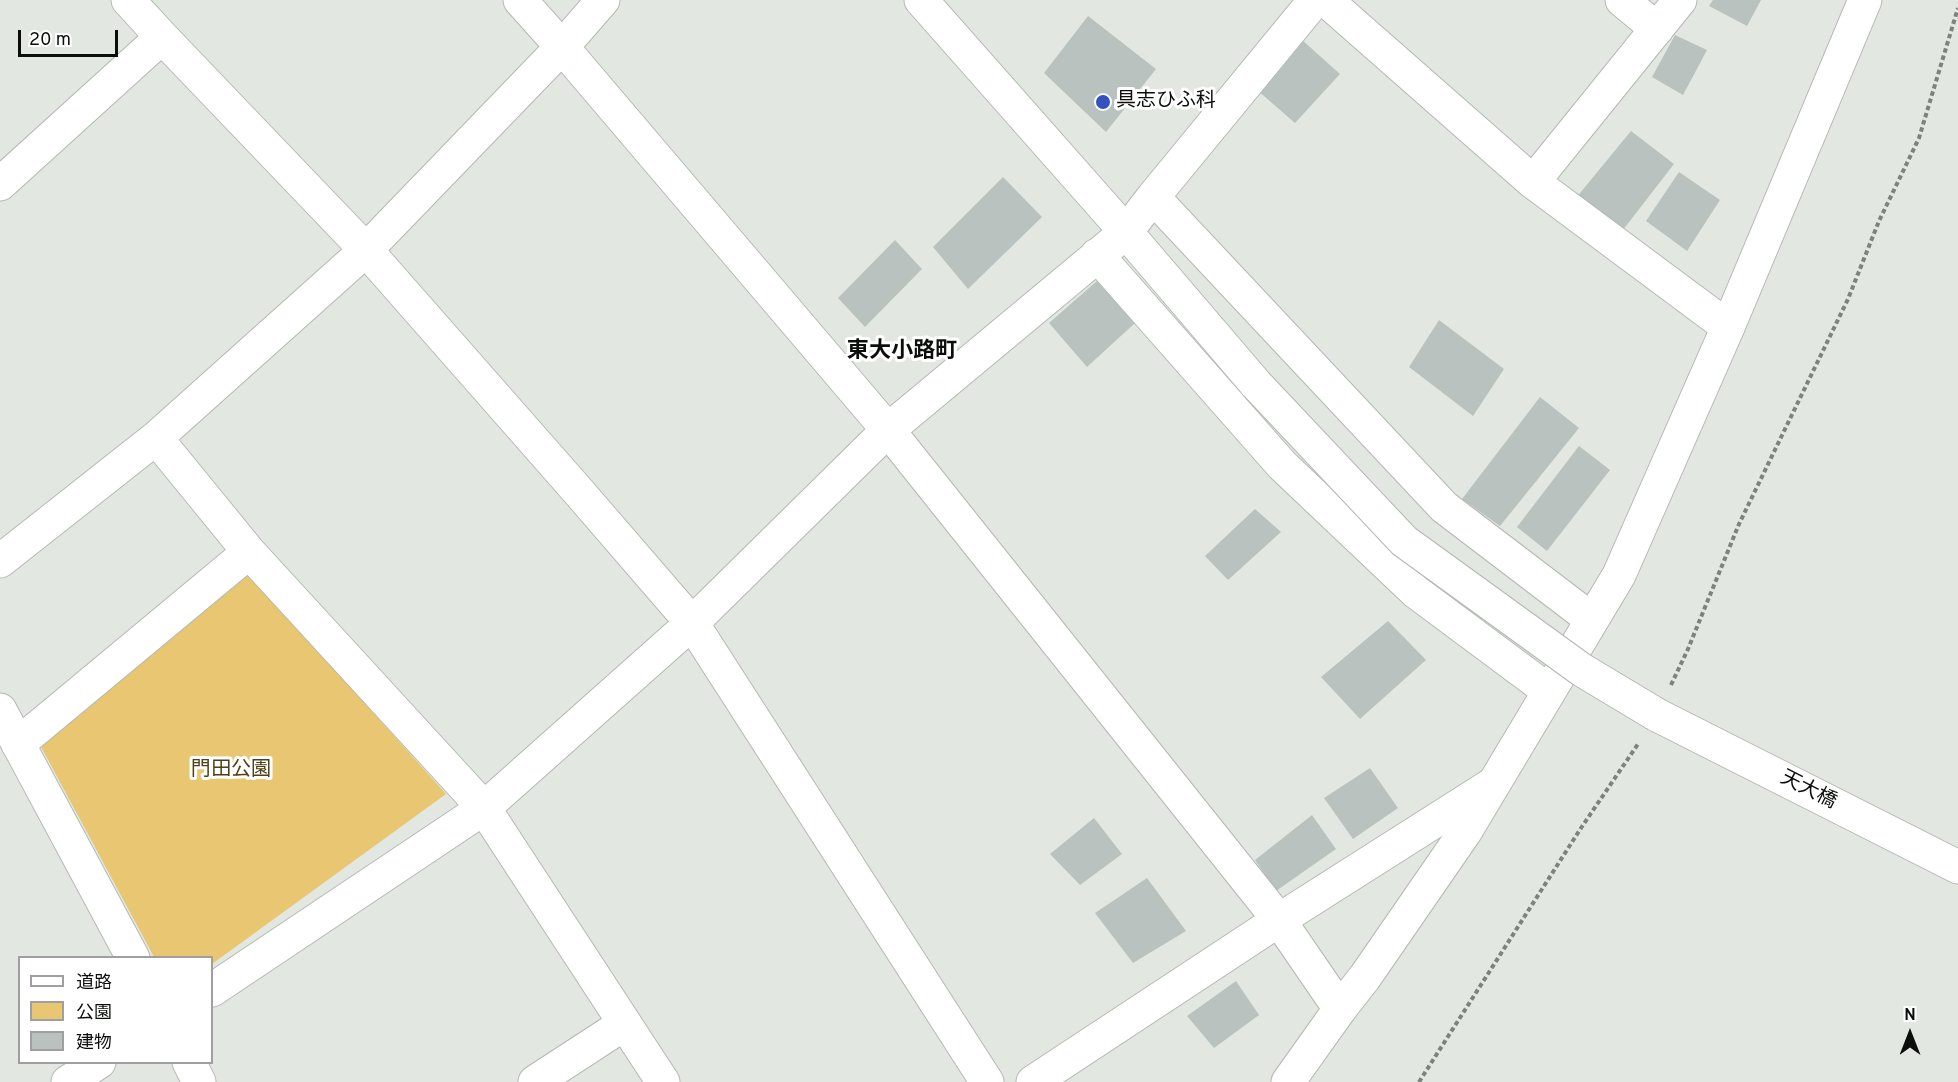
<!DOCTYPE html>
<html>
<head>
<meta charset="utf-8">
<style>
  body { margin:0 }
  #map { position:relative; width:1958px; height:1082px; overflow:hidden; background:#e2e8e1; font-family:Overpass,"Noto Sans JP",sans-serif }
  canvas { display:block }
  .legend { position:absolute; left:18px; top:956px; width:195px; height:108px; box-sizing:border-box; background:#fff; border:2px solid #9e9f9e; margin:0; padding:8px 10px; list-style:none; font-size:18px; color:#0c0e0c }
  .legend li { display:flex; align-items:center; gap:12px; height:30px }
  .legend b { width:30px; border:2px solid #9e9f9e }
  .north { position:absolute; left:1880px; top:1004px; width:60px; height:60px; -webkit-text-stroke:4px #fff; paint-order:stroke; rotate:0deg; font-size:16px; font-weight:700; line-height:24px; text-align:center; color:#0c0e0c }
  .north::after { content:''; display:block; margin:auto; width:21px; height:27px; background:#0c0e0c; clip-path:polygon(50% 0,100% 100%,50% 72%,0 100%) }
  .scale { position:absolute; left:18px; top:30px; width:100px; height:27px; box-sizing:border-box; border:3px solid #0c0e0c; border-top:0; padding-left:8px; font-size:18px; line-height:21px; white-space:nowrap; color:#0c0e0c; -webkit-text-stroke:4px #fff; paint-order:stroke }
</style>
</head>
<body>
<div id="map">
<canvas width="1958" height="1082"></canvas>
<ul class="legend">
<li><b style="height:8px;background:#fff"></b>道路</li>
<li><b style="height:16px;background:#e9c671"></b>公園</li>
<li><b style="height:16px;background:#b9c2be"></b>建物</li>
</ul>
<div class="north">N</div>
<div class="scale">20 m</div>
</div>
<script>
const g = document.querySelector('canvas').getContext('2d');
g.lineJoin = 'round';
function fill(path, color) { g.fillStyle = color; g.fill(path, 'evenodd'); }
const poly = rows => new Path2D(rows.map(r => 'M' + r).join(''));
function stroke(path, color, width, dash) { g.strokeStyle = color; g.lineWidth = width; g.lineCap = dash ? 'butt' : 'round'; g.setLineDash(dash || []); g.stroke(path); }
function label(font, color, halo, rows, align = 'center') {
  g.font = font + ' Overpass,"Noto Sans JP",sans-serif'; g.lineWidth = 6; g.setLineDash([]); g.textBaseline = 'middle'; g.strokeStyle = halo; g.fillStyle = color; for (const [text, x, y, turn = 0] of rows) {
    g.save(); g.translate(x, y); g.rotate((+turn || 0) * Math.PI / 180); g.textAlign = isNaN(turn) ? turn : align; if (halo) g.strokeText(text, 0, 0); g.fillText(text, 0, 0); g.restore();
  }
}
fill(poly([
  [246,571,446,794,212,964,212,958,154,957,40,745]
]), '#e9c671');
fill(poly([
  [1713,0,1761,0,1747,26,1709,6],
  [1088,16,1156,69,1106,132,1044,73],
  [1675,35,1707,50,1683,95,1652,77],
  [1301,39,1340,74,1295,123,1257,90],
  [1631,131,1674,164,1616,239,1571,204],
  [1679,172,1720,200,1687,251,1646,221],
  [1003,177,1042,217,968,289,933,247],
  [895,240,922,269,865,327,838,298],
  [1097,281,1135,323,1087,367,1049,323],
  [1439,320,1504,369,1473,416,1409,367],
  [1540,397,1579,428,1500,526,1462,499],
  [1579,446,1610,470,1547,551,1517,527],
  [1255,509,1281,532,1228,580,1205,556],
  [1388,621,1426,660,1360,719,1321,677],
  [1370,768,1398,808,1353,839,1324,798],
  [1312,815,1336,849,1276,891,1255,860],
  [1094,818,1122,854,1080,885,1050,854],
  [1147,878,1186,931,1133,963,1095,913],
  [1236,981,1259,1015,1214,1048,1187,1016]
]), '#b9c2be');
const minor = poly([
  [128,0,162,37,366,250,578,491,692,623,987,1082],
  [520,0,562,47,888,430,1279,920,1340,1009],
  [1326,0,1533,182,1728,327],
  [1622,0,1657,29],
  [1533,182,1680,0],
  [0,184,162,37],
  [1153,197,1444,507,1591,619],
  [1097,255,1282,465,1416,592,1549,691],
  [156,438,249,552,484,808,663,1082],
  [0,561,156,438,366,250,562,47,603,0],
  [18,744,249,552],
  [212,990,484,808,692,623,888,430,1126,232,1153,197,1315,0],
  [68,1082,99,1062],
  [535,1082,624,1024],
  [1033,1082,1279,920,1493,784]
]);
const tertiary = poly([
  [921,0,1126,232,1256,384],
  [0,710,133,958],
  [1657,715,1958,867],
  [189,1062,199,1082],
  [1288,1082,1340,1009,1365,977,1465,832,1619,575,1728,327,1865,0]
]);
stroke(minor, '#b3b9b2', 35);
stroke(tertiary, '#b3b9b2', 35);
stroke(poly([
  [1671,685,1688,649,1739,524,1848,299,1879,221,1919,138,1958,8],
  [1419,1082,1581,828,1638,744]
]), '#7e827d', 4, [4.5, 3]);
stroke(minor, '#fff', 33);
stroke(tertiary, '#fff', 33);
const tertiaryBridge = poly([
  [1256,384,1404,541,1582,670,1657,715]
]);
stroke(tertiaryBridge, '#b3b9b2', 35, []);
stroke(tertiaryBridge, '#fff', 33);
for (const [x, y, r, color] of [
  [1103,102,8,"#3450c1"]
]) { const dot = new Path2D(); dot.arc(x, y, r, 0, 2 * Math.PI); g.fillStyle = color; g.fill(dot); stroke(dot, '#fff', 2); }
label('20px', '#0c0e0c', '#fff', [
  ["具志ひふ科",1116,102]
], 'left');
label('20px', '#504015', '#fff', [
  ["門田公園",231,771]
]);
label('20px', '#0c0e0c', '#fff', [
  ["天大橋",1808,791,27]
]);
label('bold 22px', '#0c0e0c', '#fff', [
  ["東大小路町",902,353]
]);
</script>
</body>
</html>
